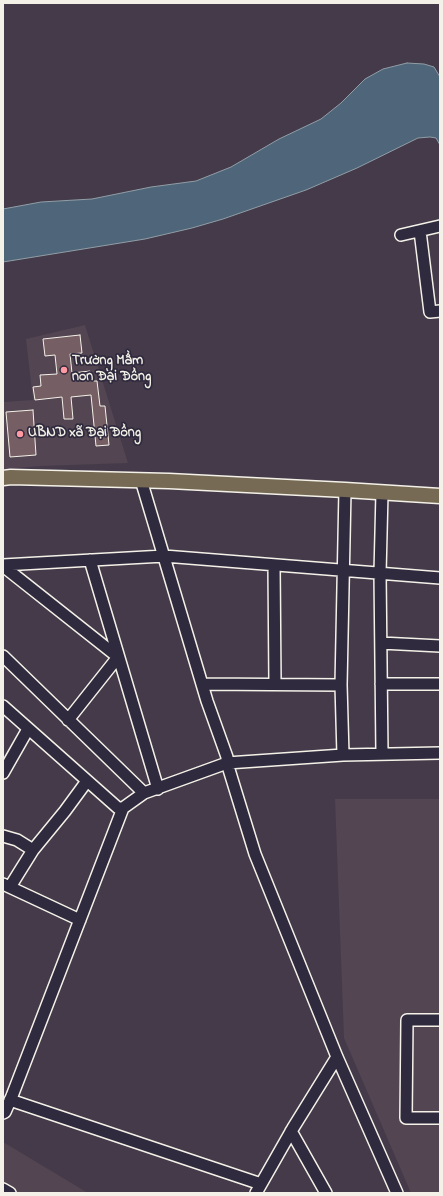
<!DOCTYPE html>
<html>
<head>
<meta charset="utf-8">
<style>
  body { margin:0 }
  #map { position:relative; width:443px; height:1196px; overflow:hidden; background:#443a49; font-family:"Indie Flower",sans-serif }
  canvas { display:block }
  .frame { position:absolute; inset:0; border:4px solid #f4f1e8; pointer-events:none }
</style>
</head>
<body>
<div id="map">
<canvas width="443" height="1196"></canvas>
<div class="frame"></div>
</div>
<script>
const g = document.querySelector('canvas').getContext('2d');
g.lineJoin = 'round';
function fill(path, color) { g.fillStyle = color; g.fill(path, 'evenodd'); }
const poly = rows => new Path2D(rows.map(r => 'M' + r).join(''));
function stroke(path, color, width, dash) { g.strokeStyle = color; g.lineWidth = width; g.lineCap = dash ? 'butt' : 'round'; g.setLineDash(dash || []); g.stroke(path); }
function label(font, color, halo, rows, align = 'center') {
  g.font = font + ' "Indie Flower",sans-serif'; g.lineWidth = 3.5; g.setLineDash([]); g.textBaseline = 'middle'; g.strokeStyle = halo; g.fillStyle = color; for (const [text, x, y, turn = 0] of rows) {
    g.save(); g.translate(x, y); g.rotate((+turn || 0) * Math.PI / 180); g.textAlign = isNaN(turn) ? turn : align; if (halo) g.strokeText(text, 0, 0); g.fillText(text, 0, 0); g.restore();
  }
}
fill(poly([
  [85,325,128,463,41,466,3,469,3,402,33,400,26,339],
  [335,799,440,799,440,1193,411,1193,344,1038],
  [3,1142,88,1193,3,1193]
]), '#534551');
const water = poly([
  [407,63,424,64,434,67,440,77,440,145,436,138,430,137,418,138,357,168,306,190,223,219,192,228,145,239,3,262,3,209,41,202,92,199,151,187,196,181,231,167,279,139,321,119,341,103,365,79,383,69,407,63]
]);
fill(water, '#4f667a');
stroke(water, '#919ea6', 1);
const building = poly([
  [80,335,82,353,70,354,72,373,90,371,91,381,97,381,100,406,105,406,109,445,96,446,91,395,71,397,73,419,64,419,62,397,35,400,33,387,41,386,40,375,57,374,55,355,45,356,43,339,80,335],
  [33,410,36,455,10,457,6,412,33,410]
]);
fill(building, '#755e64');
stroke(building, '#f4f1e8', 1);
const minor = poly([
  [420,231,430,312,440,311],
  [401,235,440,226],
  [141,480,207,701,227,757,227,763,343,755,440,753],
  [382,493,380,573,382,754],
  [90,560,158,789],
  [3,565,164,556,440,578],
  [274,565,275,684],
  [3,566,118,657,68,720],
  [381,643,440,646],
  [3,656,144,793],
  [202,684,341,685],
  [381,684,440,684],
  [3,706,118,808,123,808],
  [343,755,341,685,345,490],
  [3,773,28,729],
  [3,836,17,840,33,850],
  [3,884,80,920],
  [10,887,18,874,33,850,65,811,87,781],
  [440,1020,407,1020,406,1118,440,1118],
  [10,1100,261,1184],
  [3,1113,5,1112,12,1096,123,808,144,793,227,763,255,854,337,1057,397,1193],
  [291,1131,326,1193],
  [3,1189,10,1193],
  [256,1193,293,1128,337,1057]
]);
const major = poly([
  [3,478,11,477,169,481,345,490,440,496]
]);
stroke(minor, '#f4f1e8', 14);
stroke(major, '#f4f1e8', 17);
stroke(minor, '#2f2a3d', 11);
stroke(major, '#766a54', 14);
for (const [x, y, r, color] of [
  [64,370,4,"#ff9aa2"],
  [20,434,4,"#ff9aa2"]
]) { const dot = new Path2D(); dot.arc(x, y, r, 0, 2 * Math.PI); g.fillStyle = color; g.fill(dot); stroke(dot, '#2f2a3d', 1.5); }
label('bold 14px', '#f4f1e8', '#2f2a3d', [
  ["Trường Mầm",72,362],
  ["non Đại Đồng",72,378],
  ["UBND xã Đại Đồng",28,434]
], 'left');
</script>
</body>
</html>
